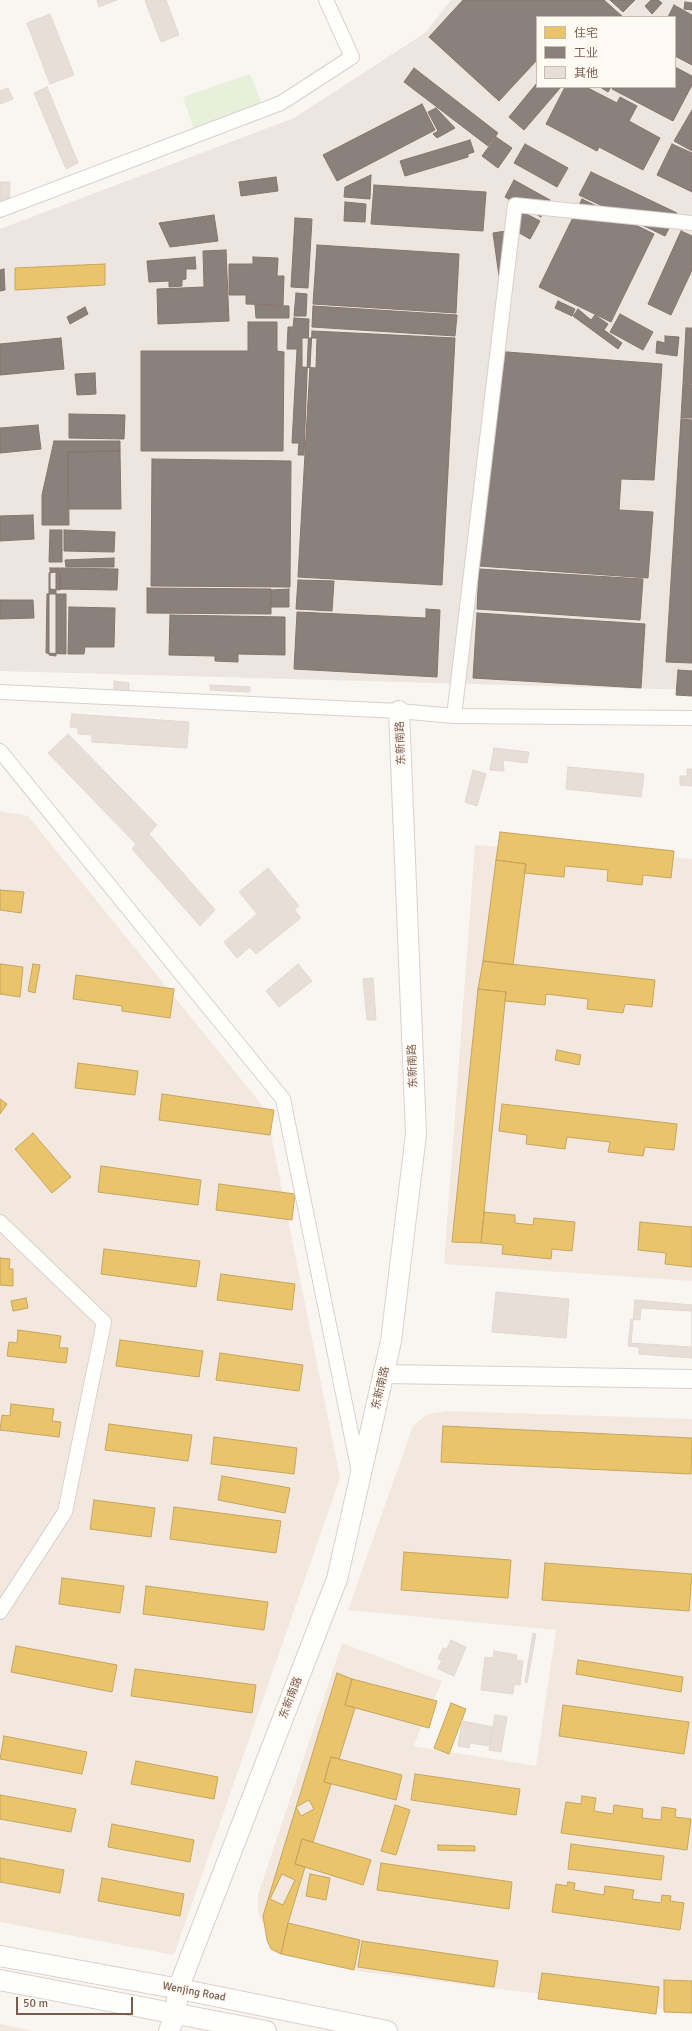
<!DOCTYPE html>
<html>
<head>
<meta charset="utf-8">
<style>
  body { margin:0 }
  #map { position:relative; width:692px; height:2031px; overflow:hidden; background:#f9f5f0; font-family:Signika,"Noto Sans SC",sans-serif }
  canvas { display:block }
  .legend { position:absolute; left:536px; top:16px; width:140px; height:72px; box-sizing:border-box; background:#fffaf3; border:1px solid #cabbb1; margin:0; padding:5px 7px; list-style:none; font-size:12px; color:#7a5c4d }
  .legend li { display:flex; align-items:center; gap:8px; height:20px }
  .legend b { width:20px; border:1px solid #cabbb1 }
  .scale { position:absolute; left:16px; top:1997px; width:117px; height:18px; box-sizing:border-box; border:2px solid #7a5c4d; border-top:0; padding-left:5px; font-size:12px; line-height:14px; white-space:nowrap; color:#7a5c4d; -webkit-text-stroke:3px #fffaf3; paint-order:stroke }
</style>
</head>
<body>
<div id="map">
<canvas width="692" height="2031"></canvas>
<ul class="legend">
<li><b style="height:11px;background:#e9c46a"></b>住宅</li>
<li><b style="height:11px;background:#8a817c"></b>工业</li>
<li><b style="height:11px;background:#e6ded7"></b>其他</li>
</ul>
<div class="scale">50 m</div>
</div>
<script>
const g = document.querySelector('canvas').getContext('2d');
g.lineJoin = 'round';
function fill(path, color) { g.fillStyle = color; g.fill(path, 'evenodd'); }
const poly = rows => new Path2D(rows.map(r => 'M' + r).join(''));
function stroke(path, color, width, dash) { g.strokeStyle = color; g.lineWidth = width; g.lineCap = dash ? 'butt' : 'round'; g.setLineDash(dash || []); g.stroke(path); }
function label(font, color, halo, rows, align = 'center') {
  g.font = font + ' Signika,"Noto Sans SC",sans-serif'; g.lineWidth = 4; g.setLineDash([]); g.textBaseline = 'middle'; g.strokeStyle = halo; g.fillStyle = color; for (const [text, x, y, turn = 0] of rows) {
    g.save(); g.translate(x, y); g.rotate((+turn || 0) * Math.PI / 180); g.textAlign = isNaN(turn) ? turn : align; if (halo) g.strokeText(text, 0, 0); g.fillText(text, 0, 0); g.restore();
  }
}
fill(poly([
  [0,811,28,816,266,1110,340,1478,174,1955,0,1922],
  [475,845,692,859,692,1281,444,1264],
  [449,1411,692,1419,692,2013,356,1971,355,1961,270,1933,263,1924,258,1911,258,1895,342,1643,442,1681,413,1746,536,1766,556,1630,348,1610,413,1426,428,1414],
  [0,2024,33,2031,0,2031]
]), '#f2e8de');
fill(poly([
  [451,0,692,0,692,690,0,671,0,229,294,118,425,33],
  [537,17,675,17,675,87,537,87]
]), '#ede5e0');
fill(poly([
  [250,74,266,113,197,138,183,97]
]), '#e7f0db');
const homes = poly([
  [105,264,105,285,15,290,15,268,105,264],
  [500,832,674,851,671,878,643,875,642,885,607,881,608,870,565,866,564,877,524,873,526,864,496,860,500,832],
  [496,860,526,864,513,965,483,961,496,860],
  [0,890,24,892,21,913,0,910,0,890],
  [483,961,655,980,652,1007,625,1004,623,1013,587,1009,588,999,546,994,545,1005,505,1001,506,992,478,989,483,961],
  [0,964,23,967,20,997,0,994,0,964],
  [33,964,40,965,35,993,28,991,33,964],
  [76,975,174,989,170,1018,122,1011,122,1006,73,999,76,975],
  [478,989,506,992,481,1243,452,1242,478,989],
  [557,1050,581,1055,579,1065,555,1060,557,1050],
  [78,1063,138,1071,135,1095,75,1088,78,1063],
  [162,1094,274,1110,270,1135,159,1120,162,1094],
  [0,1099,7,1104,0,1114,0,1099],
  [502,1104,677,1124,674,1150,645,1147,643,1156,608,1152,610,1142,567,1137,565,1149,526,1144,527,1135,499,1131,502,1104],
  [33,1133,71,1177,52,1193,15,1149,33,1133],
  [101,1166,201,1180,198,1205,98,1192,101,1166],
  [219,1184,295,1194,292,1220,216,1210,219,1184],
  [484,1212,515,1215,515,1223,533,1225,534,1218,575,1222,572,1251,552,1249,551,1259,502,1254,503,1245,481,1243,484,1212],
  [640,1222,692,1227,692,1267,665,1264,666,1253,638,1250,640,1222],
  [104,1249,200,1261,196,1287,101,1274,104,1249],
  [0,1258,10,1259,9,1269,13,1269,13,1286,0,1285,0,1258],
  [221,1274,295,1284,292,1310,217,1300,221,1274],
  [26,1298,28,1308,13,1311,11,1301,26,1298],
  [18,1330,61,1336,59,1348,68,1348,66,1363,7,1356,9,1342,17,1343,18,1330],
  [120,1340,203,1351,199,1377,116,1366,120,1340],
  [220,1353,303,1365,299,1391,216,1380,220,1353],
  [11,1404,54,1409,52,1421,61,1422,59,1437,0,1430,2,1415,10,1416,11,1404],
  [109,1424,192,1435,188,1461,105,1450,109,1424],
  [443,1426,692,1438,691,1474,441,1462,443,1426],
  [214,1437,297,1448,294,1474,211,1464,214,1437],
  [222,1476,290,1488,285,1513,218,1500,222,1476],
  [94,1500,155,1508,151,1537,90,1529,94,1500],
  [174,1507,281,1521,276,1553,170,1539,174,1507],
  [404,1552,511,1560,508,1598,401,1590,404,1552],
  [545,1563,692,1574,689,1611,542,1600,545,1563],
  [62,1578,124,1586,120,1613,59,1604,62,1578],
  [146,1586,268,1602,264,1630,143,1614,146,1586],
  [16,1646,117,1665,112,1692,11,1672,16,1646],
  [578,1660,683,1677,681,1692,576,1674,578,1660],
  [135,1669,256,1685,252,1713,131,1696,135,1669],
  [337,1673,352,1679,345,1705,355,1708,339,1759,331,1757,324,1782,331,1784,313,1842,302,1839,295,1864,305,1867,288,1923,281,1954,271,1949,267,1940,263,1916,337,1673],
  [352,1679,437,1701,429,1728,345,1705,352,1679],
  [451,1703,466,1709,449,1754,434,1748,451,1703],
  [563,1705,689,1722,684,1754,559,1736,563,1705],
  [4,1736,87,1752,82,1774,0,1759,4,1736],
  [331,1757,402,1775,396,1800,324,1782,331,1757],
  [136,1761,218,1777,214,1799,131,1784,136,1761],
  [415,1774,520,1789,516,1815,411,1800,415,1774],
  [0,1795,76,1809,71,1832,0,1819,0,1795],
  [582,1796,596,1798,594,1811,613,1814,614,1805,643,1809,642,1818,661,1820,662,1807,676,1809,675,1817,691,1819,687,1850,561,1833,566,1802,581,1804,582,1796],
  [309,1800,314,1809,301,1816,296,1807,309,1800],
  [395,1805,410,1810,396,1855,381,1851,395,1805],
  [112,1824,194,1840,190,1862,108,1847,112,1824],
  [302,1839,371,1860,363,1885,295,1864,302,1839],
  [571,1844,664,1856,661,1880,568,1869,571,1844],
  [438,1845,475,1846,475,1851,438,1850,438,1845],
  [0,1858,64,1870,60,1893,0,1882,0,1858],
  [381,1863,512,1882,509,1909,377,1890,381,1863],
  [282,1874,295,1880,283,1905,270,1899,282,1874],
  [310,1874,330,1878,326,1900,306,1896,310,1874],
  [102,1878,184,1894,180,1916,98,1901,102,1878],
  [568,1882,575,1883,574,1890,604,1895,605,1886,634,1890,632,1899,661,1903,662,1895,671,1896,670,1901,684,1903,680,1930,552,1912,556,1884,567,1886,568,1882],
  [288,1923,360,1940,354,1970,281,1954,288,1923],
  [362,1941,498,1961,494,1987,358,1967,362,1941],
  [542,1973,659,1987,656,2014,538,1999,542,1973],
  [664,1980,692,1981,692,2013,664,2012,664,1980]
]);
fill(homes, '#e9c46a');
stroke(homes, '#c8a561', 1);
const industry = poly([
  [463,0,604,0,623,17,537,17,537,60,499,101,429,37,463,0],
  [610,0,635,0,623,12,610,0],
  [651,0,658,0,662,3,652,14,645,6,651,0],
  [685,2,692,3,692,10,684,9,685,2],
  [674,5,692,15,692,65,675,56,675,17,668,17,674,5],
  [675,67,692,76,692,85,673,121,612,89,613,87,675,87,675,67],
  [414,68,498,133,488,146,404,82,414,68],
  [537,83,537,87,561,87,524,130,509,117,537,83],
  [565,87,586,87,617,103,620,97,637,106,629,121,660,138,643,170,599,147,597,151,546,124,565,87],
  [600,87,611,87,608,92,600,87],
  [422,104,435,130,337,181,323,155,422,104],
  [436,108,455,128,437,138,433,134,438,131,428,112,436,108],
  [692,110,692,151,674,141,692,110],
  [496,137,512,148,498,168,482,156,496,137],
  [470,140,474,152,468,154,468,157,405,176,400,161,470,140],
  [525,144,568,168,557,187,514,163,525,144],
  [672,144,692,153,692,192,657,175,672,144],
  [591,172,677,213,665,236,579,195,591,172],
  [371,175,370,199,344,197,345,187,371,175],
  [276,177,278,191,241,196,239,182,276,177],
  [514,180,550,200,541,217,505,197,514,180],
  [374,185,486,192,483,231,371,224,374,185],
  [582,199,654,234,611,322,539,287,582,199],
  [345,202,366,204,365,222,344,221,345,202],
  [513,207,540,221,530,239,507,226,513,207],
  [214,215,218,241,170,247,159,223,214,215],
  [295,218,312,219,308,288,291,287,295,218],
  [506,231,513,274,499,276,493,233,506,231],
  [681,231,692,236,692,270,671,315,648,304,681,231],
  [317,245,459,254,456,313,313,304,317,245],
  [226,250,229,321,158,324,157,289,204,287,203,251,226,250],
  [195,257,196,269,186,269,186,279,182,280,182,286,169,287,169,281,149,282,147,261,195,257],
  [253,257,278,258,277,276,284,276,283,305,246,304,246,295,229,295,229,264,253,264,253,257],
  [4,269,5,290,0,291,0,270,4,269],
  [296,293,307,294,306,316,294,316,296,293],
  [558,301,575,309,572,316,555,308,558,301],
  [255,305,289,306,289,318,256,318,255,305],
  [313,306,457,315,455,336,312,327,313,306],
  [85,307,88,314,70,324,67,317,85,307],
  [578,309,591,320,595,315,608,324,604,330,622,343,618,349,573,316,578,309],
  [620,314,653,332,643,350,610,332,620,314],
  [294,318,309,319,304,455,298,455,299,443,292,443,297,349,287,349,288,327,293,327,294,318],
  [248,322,277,322,277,351,284,352,283,451,141,451,141,351,248,351,248,322],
  [686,328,692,328,692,384,683,383,686,328],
  [312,331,455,338,442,585,298,577,312,331],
  [665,336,679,337,677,356,656,353,657,341,665,343,665,336],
  [61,338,64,369,0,375,0,344,61,338],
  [302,338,317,338,316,368,302,367,302,338],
  [494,351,662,364,654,480,621,479,619,510,653,512,648,578,479,566,494,351],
  [95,373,96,394,77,395,75,374,95,373],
  [683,384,692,385,692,418,681,418,683,384],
  [69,414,125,415,124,439,69,438,69,414],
  [681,419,692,420,692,663,666,662,681,419],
  [38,425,41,449,0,453,0,428,38,425],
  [54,441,120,441,120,451,68,452,69,525,42,525,42,495,54,441],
  [120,451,121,509,68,509,68,452,120,451],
  [152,459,291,461,290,587,151,586,152,459],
  [33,515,34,539,0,541,0,516,33,515],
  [50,530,62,530,62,562,49,562,50,530],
  [64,530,115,532,114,552,64,551,64,530],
  [114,558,114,567,66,567,65,560,114,558],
  [50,568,60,568,60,590,50,589,50,568],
  [61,568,118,569,117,590,60,589,61,568],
  [479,569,643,579,640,620,477,609,479,569],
  [56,572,56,656,49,655,49,573,56,572],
  [298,580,334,581,332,611,296,609,298,580],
  [147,588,271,589,271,614,147,613,147,588],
  [289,589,289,607,271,607,271,590,289,589],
  [47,594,66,594,66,654,46,653,47,594],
  [0,600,33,600,34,618,0,619,0,600],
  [69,607,115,608,114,647,85,647,84,654,68,654,69,607],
  [426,609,440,610,437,677,294,669,297,612,426,618,426,609],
  [477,613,645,624,641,688,473,678,477,613],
  [170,615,285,617,285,655,238,654,238,662,215,661,215,656,169,655,170,615],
  [678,670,692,671,692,696,676,695,678,670]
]);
fill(industry, '#8a817c');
stroke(industry, '#85766e', 1);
const building = poly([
  [97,0,117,0,99,7,97,0],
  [147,0,166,0,179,35,161,42,145,1,147,0],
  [50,14,74,75,50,84,27,23,50,14],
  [47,87,78,163,66,169,34,93,47,87],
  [8,88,13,99,0,104,0,91,8,88],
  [0,182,10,182,9,207,0,206,0,182],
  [114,681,129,683,129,692,114,691,114,681],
  [210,685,250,687,250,692,210,690,210,685],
  [72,714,189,722,187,748,92,742,92,735,78,734,78,728,70,727,72,714],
  [68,734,157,825,149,834,215,910,200,926,132,849,136,844,48,753,68,734],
  [494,748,529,752,527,763,503,760,504,771,490,770,494,748],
  [568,767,644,774,641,797,566,789,568,767],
  [687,769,692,769,692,786,680,785,680,776,687,776,687,769],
  [473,770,486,774,477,806,465,802,473,770],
  [268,868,299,906,294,909,301,918,256,954,250,947,237,958,224,942,257,914,239,892,268,868],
  [298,964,312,981,279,1007,266,991,298,964],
  [373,978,376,1020,367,1020,363,979,373,978],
  [496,1292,569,1299,566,1338,492,1332,496,1292],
  [635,1300,692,1305,692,1347,631,1343,635,1300],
  [641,1308,692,1311,692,1358,639,1354,639,1347,628,1346,631,1319,640,1320,641,1308],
  [533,1633,536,1634,527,1683,525,1682,533,1633],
  [451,1640,466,1647,454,1676,438,1669,442,1660,438,1659,443,1648,447,1649,451,1640],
  [494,1651,517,1655,516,1660,523,1661,520,1685,514,1684,513,1694,481,1690,485,1657,493,1658,494,1651],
  [495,1715,507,1717,501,1752,489,1750,495,1715],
  [462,1721,493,1727,490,1746,470,1743,469,1748,458,1746,462,1721]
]);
fill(building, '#e6ded7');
stroke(building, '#e2d8d2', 1);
const minor = poly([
  [0,210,281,103,352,57,326,0],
  [692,223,515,205,454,716,692,718],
  [0,692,399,711,454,716],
  [0,751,283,1099,359,1472],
  [0,1222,104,1322,65,1512,0,1612]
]);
const tertiary = poly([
  [384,1374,692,1379]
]);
const secondary = poly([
  [0,1956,180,1989,387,2031],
  [0,1980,266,2031],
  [169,2031,176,2012,178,1989,337,1579,391,1341,416,1134,399,711]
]);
stroke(minor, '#d7d1cb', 16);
stroke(tertiary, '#d7d1cb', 20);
stroke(secondary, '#d9d2cb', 22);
stroke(minor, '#fefefd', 14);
stroke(tertiary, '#fefefd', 18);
stroke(secondary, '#fefefd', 20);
label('11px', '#7a5c4d', '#fffaf3', [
  ["东新南路",401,743,-92],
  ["东新南路",413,1066,-92],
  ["东新南路",381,1388,-77],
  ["东新南路",291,1698,-69],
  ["Wenjing Road",194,1992,11]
]);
</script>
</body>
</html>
